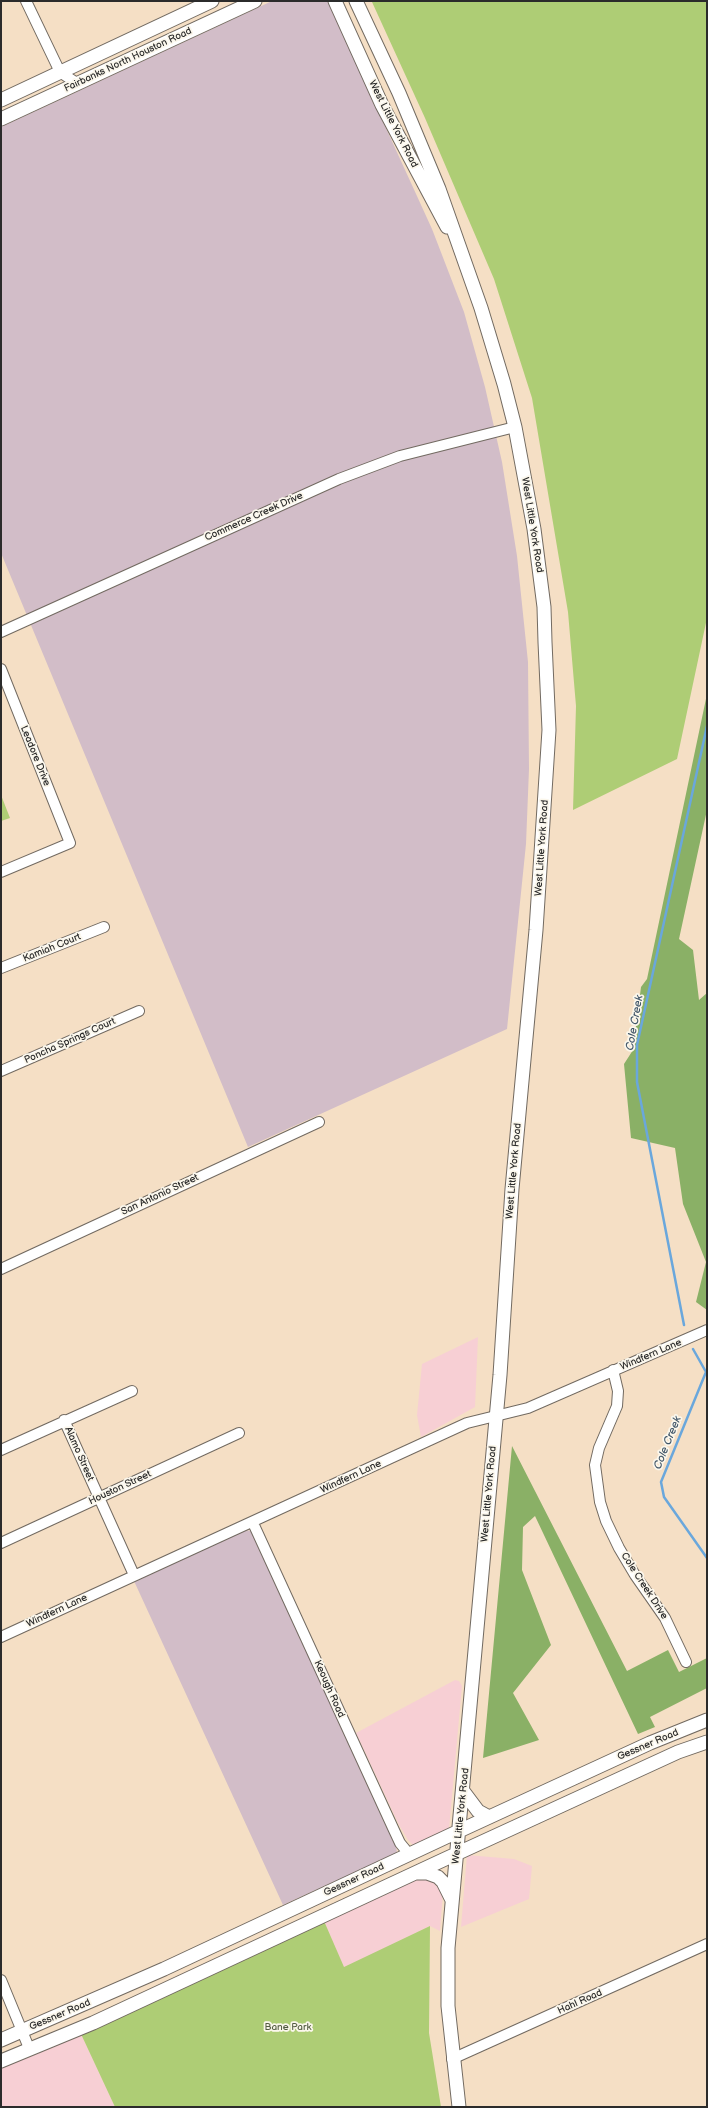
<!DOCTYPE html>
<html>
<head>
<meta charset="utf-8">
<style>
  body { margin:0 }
  #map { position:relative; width:708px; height:2108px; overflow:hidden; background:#f5dfc5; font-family:"Balsamiq Sans",sans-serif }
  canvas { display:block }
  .frame { position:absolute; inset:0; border:2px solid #2b2b2b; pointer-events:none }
</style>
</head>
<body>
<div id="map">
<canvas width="708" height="2108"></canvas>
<div class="frame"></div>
</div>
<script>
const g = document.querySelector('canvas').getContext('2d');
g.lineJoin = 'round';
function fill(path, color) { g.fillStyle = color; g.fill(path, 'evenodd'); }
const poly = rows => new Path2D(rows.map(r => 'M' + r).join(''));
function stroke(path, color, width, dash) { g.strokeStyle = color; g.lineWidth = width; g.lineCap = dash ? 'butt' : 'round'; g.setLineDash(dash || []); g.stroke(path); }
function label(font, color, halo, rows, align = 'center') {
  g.font = font + ' "Balsamiq Sans",sans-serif'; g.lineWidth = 3.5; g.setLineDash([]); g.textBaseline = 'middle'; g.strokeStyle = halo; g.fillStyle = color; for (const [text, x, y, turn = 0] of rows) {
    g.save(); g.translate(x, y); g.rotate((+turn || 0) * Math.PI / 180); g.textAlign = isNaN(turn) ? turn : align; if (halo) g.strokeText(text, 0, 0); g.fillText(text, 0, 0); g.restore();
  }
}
fill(poly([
  [478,1337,475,1407,421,1437,417,1415,422,1364],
  [455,1680,459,1681,462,1686,449,1829,414,1846,408,1840,398,1823,356,1733],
  [467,1855,514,1859,532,1866,529,1899,461,1927],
  [422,1875,436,1878,443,1892,440,1931,430,1926,344,1968,324,1921],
  [81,2034,115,2107,1,2107,1,2067]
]), '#f7cfd4');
fill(poly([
  [272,1,328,1,432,229,464,312,485,387,502,462,517,556,528,662,529,769,526,844,507,1029,248,1147,1,553,1,127],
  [246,1530,255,1532,396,1845,397,1853,283,1905,134,1581]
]), '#d2bdc8');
fill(poly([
  [375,1,707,1,707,618,677,759,573,810,576,706,568,612,532,398,494,279,425,118,372,2],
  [1,795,10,818,1,821],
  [324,1921,344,1967,430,1926,429,2033,441,2107,115,2107,81,2034]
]), '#aecd75');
fill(poly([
  [707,694,707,810,679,939,693,950,699,1000,707,993,707,1310,696,1302,706,1262,683,1204,675,1148,631,1138,624,1064,633,1050,641,987,647,979],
  [512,1446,627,1671,668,1650,679,1672,707,1658,707,1688,650,1717,655,1727,638,1734,535,1516,523,1527,522,1570,551,1645,513,1693,539,1740,483,1758]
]), '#8ab066');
stroke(poly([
  [684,1325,637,1082,637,1045,707,726],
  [693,1349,706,1372,661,1482,664,1497,707,1558]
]), '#6aa7dc', 2.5);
const minor = poly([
  [26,1,60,72,78,84],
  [1,632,339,479,400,456,515,427],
  [1,669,70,843,1,872],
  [1,968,104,927],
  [1,1071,139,1011],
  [1,1269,319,1122],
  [613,1370,618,1391,617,1406,599,1448,595,1465,600,1502,606,1521,619,1548,635,1575,665,1618,686,1662],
  [64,1420,134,1575],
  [1,1450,132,1391],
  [253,1523,393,1828,400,1843,409,1854],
  [1,1543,239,1433],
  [1,1637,467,1423,528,1408,707,1330],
  [1,1980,29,2048],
  [452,2059,707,1944]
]);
const major = poly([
  [335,1,382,105,447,227],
  [356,1,399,93,439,189,481,308,504,384,515,427,534,529,544,607,545,642,549,730,536,930,512,1189,500,1375,448,1948,448,2006,459,2107],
  [1,100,212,1],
  [1,119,255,1],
  [463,1791,478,1811,489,1817],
  [416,1873,427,1873,438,1877,443,1882,452,1900],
  [1,2040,164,1969,459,1831,650,1743,707,1720],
  [1,2061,93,2023,443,1860,678,1752,707,1742]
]);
stroke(minor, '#726a61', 12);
stroke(major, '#726a61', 15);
stroke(minor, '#fff', 10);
stroke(major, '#fff', 13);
label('10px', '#2b2b2b', '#fbf7ec', [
  ["Fairbanks North Houston Road",128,60,-25],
  ["West Little York Road",393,124,63],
  ["Commerce Creek Drive",254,517,-24],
  ["West Little York Road",532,525,81],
  ["Leadore Drive",35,756,68],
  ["West Little York Road",542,848,-86],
  ["Kamiah Court",52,948,-22],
  ["Poncha Springs Court",70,1041,-24],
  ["West Little York Road",514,1171,-85],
  ["San Antonio Street",160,1195,-25],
  ["Windfern Lane",651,1355,-23],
  ["Alamo Street",79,1454,66],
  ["Windfern Lane",351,1477,-25],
  ["Houston Street",120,1488,-25],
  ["West Little York Road",489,1494,-85],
  ["Cole Creek Drive",644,1586,57],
  ["Windfern Lane",57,1611,-25],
  ["Keough Road",329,1689,66],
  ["Gessner Road",648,1745,-23],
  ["West Little York Road",461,1816,-84],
  ["Gessner Road",354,1880,-25],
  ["Hahl Road",580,2002,-24],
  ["Gessner Road",60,2015,-23]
]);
label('10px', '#525c41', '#fbf7ec', [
  ["Bane Park",288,2027]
]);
label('italic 11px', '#415669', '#fbf7ec', [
  ["Cole Creek",635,1023,-80],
  ["Cole Creek",668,1443,-68]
]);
</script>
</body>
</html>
